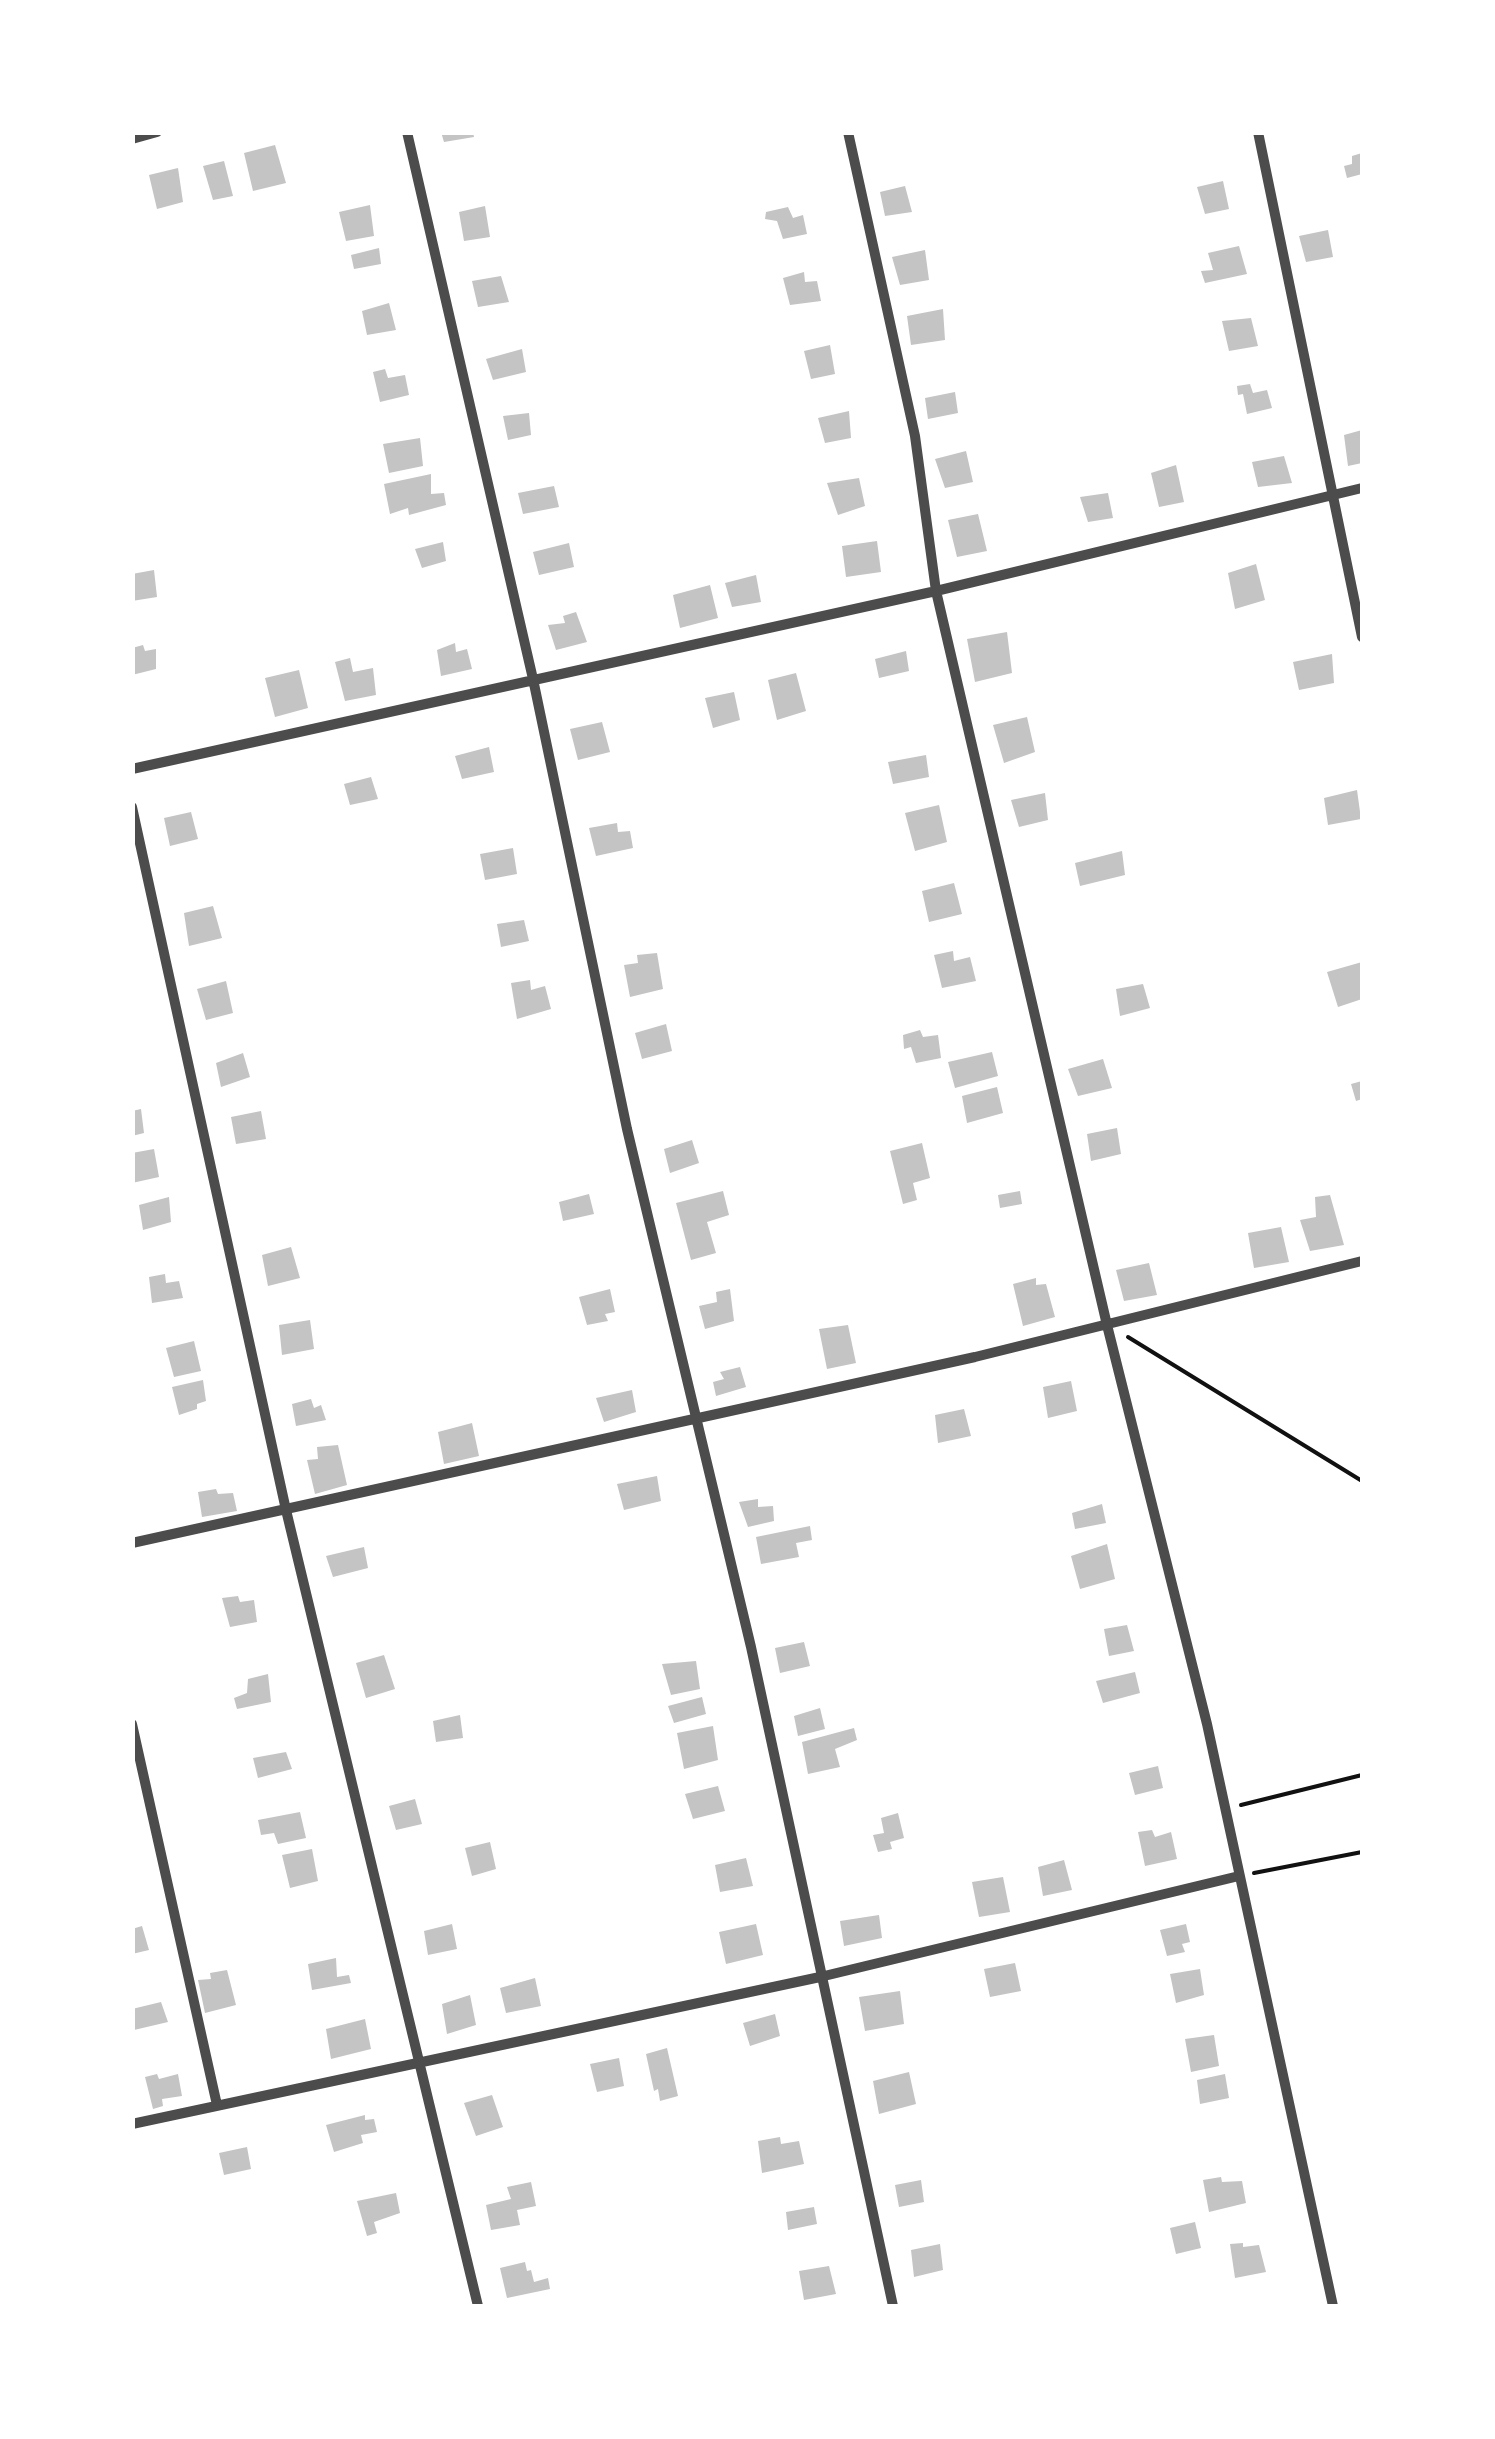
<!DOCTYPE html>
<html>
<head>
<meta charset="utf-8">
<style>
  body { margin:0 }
  #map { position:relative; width:1495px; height:2439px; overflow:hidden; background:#fff; font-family:Inter,sans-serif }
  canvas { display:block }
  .frame { position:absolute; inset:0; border:135px solid #fff; pointer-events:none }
</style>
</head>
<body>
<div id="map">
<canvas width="1495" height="2439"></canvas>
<div class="frame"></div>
</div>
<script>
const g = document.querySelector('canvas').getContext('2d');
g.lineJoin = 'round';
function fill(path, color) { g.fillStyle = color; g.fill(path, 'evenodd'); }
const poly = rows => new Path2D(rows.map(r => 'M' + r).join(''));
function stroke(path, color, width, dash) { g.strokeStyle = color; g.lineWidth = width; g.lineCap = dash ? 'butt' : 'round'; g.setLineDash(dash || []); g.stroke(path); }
fill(poly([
  [441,132,473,132,474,137,444,142],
  [275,145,286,183,253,191,244,153],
  [1362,153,1362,174,1347,178,1344,166,1352,164,1352,156],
  [224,161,233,196,213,200,203,166],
  [178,168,183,202,157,209,149,175],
  [1223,181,1229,209,1205,214,1197,187],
  [905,186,912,212,885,216,880,192],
  [370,205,374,236,346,241,339,212],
  [485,206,490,237,464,241,459,212],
  [788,207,793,218,803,215,807,234,783,239,777,221,765,219,766,212],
  [1328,230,1333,257,1306,262,1299,236],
  [1239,246,1247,274,1205,283,1201,271,1213,270,1208,253],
  [379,248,381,264,354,269,351,255],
  [925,250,929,280,900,285,892,257],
  [804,272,805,282,817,281,821,301,790,305,783,278],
  [501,276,509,302,478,307,472,281],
  [389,303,396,330,367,335,362,311],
  [943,309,945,340,911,345,907,316],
  [1251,318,1258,346,1229,351,1222,321],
  [830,345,835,374,811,379,804,351],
  [522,349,526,372,493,380,486,359],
  [385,369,388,378,405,375,409,395,380,402,373,372],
  [1250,384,1253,393,1267,390,1272,408,1247,414,1243,394,1238,395,1237,386],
  [955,392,958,413,928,419,925,398],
  [849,411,851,438,825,443,818,418],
  [529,413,531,435,508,440,503,416],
  [1362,430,1362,463,1348,466,1344,435],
  [420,438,423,466,389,473,383,444],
  [966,451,973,482,945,488,935,459],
  [1284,456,1292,483,1258,487,1252,462],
  [1176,465,1184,502,1159,507,1151,473],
  [431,474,431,494,444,493,446,505,409,515,408,508,390,514,384,484],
  [859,478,865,506,838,515,827,483],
  [554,486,559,507,523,514,518,493],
  [1108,493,1113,518,1088,522,1080,497],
  [978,514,987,551,957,557,948,520],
  [877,541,881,572,846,577,842,546],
  [443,542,446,561,422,568,415,549],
  [569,543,574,567,539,575,533,552],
  [1256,564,1265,600,1235,609,1228,573],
  [154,570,157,597,132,601,132,574],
  [756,575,761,602,732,607,725,583],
  [710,585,718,618,680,628,673,595],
  [576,612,587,642,556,650,548,625,565,623,563,616],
  [1007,632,1012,673,975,682,967,639],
  [455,643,456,652,467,649,472,669,441,676,437,650],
  [143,645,145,651,156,649,156,669,132,675,132,648],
  [906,651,909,671,879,678,875,659],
  [1332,654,1334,683,1299,690,1293,662],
  [350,658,353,672,373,668,376,695,345,701,335,662],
  [299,670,308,708,275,717,265,678],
  [796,673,806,711,777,720,768,680],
  [734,692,740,720,713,728,705,698],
  [1027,717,1035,752,1004,763,993,725],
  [602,722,610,752,578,760,570,729],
  [489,747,494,772,462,779,455,756],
  [926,755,929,777,893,784,888,762],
  [371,777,378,799,350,805,344,784],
  [1357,790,1361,819,1328,825,1324,798],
  [1045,793,1048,820,1019,827,1011,800],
  [939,805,947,842,915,851,905,813],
  [191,812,198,839,170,846,164,818],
  [617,823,618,832,630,831,633,848,596,856,589,828],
  [513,848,517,874,485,880,480,854],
  [1122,851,1125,875,1080,886,1075,863],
  [954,883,962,914,929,922,922,891],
  [213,906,222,938,189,946,184,913],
  [524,920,529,941,501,947,497,924],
  [953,951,954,961,970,957,976,981,942,988,934,955],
  [657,953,663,989,630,997,624,965,638,963,637,955],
  [1362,962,1362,999,1338,1007,1327,972],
  [530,980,531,990,545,986,551,1009,517,1019,511,983],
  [226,981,233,1013,206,1020,197,989],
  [1143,984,1150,1008,1120,1016,1116,989],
  [666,1024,672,1051,642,1059,635,1033],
  [920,1030,923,1037,938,1035,941,1058,916,1063,911,1047,904,1049,903,1035],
  [992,1052,998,1076,955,1088,948,1062],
  [243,1053,250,1077,221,1087,216,1063],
  [1103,1059,1112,1088,1078,1096,1068,1069],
  [1362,1081,1362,1099,1356,1101,1351,1084],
  [997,1087,1003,1113,967,1123,962,1096],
  [141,1109,144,1133,132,1136,132,1111],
  [261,1111,266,1139,236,1144,231,1117],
  [1117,1128,1121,1154,1091,1161,1087,1134],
  [692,1140,699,1163,670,1173,664,1149],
  [922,1143,930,1178,913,1183,917,1200,903,1204,890,1151],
  [154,1149,159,1177,132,1183,132,1153],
  [723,1191,729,1215,707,1222,716,1253,691,1260,676,1203],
  [1020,1191,1022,1204,1000,1208,998,1195],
  [589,1194,594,1214,563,1221,559,1202],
  [1330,1195,1344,1245,1310,1251,1300,1220,1316,1217,1315,1197],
  [169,1197,171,1222,143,1230,139,1205],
  [1281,1227,1289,1262,1254,1268,1248,1233],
  [291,1247,300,1278,268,1286,262,1255],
  [1149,1263,1157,1295,1124,1301,1116,1270],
  [165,1274,166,1283,179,1281,183,1298,152,1303,149,1277],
  [1036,1278,1036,1285,1046,1284,1055,1317,1023,1326,1013,1284],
  [610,1289,615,1312,605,1314,608,1321,587,1325,579,1297],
  [730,1289,734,1321,705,1329,699,1306,717,1302,716,1292],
  [310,1320,314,1349,282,1355,279,1325],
  [848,1325,856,1363,827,1369,819,1329],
  [194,1341,201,1371,174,1377,166,1348],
  [740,1367,746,1387,716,1396,713,1382,724,1379,720,1372],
  [203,1380,206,1401,197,1404,197,1409,179,1415,172,1387],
  [1071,1381,1077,1411,1048,1418,1043,1387],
  [632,1390,636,1412,604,1422,596,1398],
  [311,1399,314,1408,321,1405,326,1420,296,1426,292,1404],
  [964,1409,971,1436,938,1443,935,1415],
  [472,1423,479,1456,444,1464,438,1432],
  [338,1445,347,1485,315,1494,307,1460,318,1459,317,1447],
  [657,1476,661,1501,624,1510,617,1484],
  [216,1489,218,1494,233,1493,237,1511,202,1517,198,1492],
  [758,1499,758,1507,773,1506,774,1521,748,1527,739,1502],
  [1102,1504,1106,1523,1075,1529,1072,1513],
  [810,1526,812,1540,796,1543,799,1557,761,1564,756,1537],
  [1107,1544,1115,1579,1080,1589,1071,1556],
  [364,1547,368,1568,333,1577,326,1556],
  [238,1596,240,1602,254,1600,257,1622,230,1627,222,1598],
  [1127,1625,1134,1651,1109,1656,1104,1629],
  [804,1642,810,1666,780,1673,775,1648],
  [384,1655,395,1689,366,1698,356,1663],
  [696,1661,700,1689,671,1695,662,1664],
  [1135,1672,1140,1693,1103,1703,1096,1681],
  [268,1674,271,1702,237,1709,234,1698,247,1693,248,1679],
  [702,1697,706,1714,674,1723,668,1706],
  [820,1708,825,1729,798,1736,794,1716],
  [460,1715,463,1738,436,1742,433,1721],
  [713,1726,718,1760,684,1769,677,1733],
  [854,1728,857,1740,835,1749,840,1767,808,1774,802,1742],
  [286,1752,292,1769,258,1778,253,1758],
  [1158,1766,1163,1788,1135,1795,1129,1773],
  [718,1786,725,1811,693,1819,685,1794],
  [415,1799,422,1824,396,1830,389,1806],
  [300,1812,306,1838,278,1844,274,1833,261,1835,258,1820],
  [898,1813,904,1838,890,1842,892,1849,878,1852,873,1835,884,1833,881,1818],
  [1152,1830,1155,1837,1171,1832,1177,1859,1145,1866,1138,1832],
  [490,1842,496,1869,472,1876,465,1848],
  [312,1849,318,1881,290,1888,282,1855],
  [746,1858,753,1886,720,1892,715,1865],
  [1064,1860,1072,1890,1043,1896,1038,1867],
  [1003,1877,1010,1912,979,1917,972,1882],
  [879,1915,882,1938,844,1946,840,1921],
  [452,1924,457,1949,428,1955,424,1931],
  [756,1924,763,1955,726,1964,719,1932],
  [1186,1924,1190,1942,1182,1944,1185,1952,1167,1956,1160,1930],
  [142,1926,149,1950,132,1954,132,1929],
  [336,1958,337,1977,349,1975,351,1983,312,1990,308,1964],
  [1015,1963,1021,1991,990,1997,984,1969],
  [1200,1969,1204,1995,1176,2003,1170,1974],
  [227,1970,236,2005,205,2013,198,1980,211,1979,210,1973],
  [535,1978,541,2006,506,2013,500,1988],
  [900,1991,904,2024,865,2031,859,1997],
  [470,1995,476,2025,447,2034,442,2004],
  [161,2002,168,2022,134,2030,132,2009],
  [775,2014,780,2036,750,2046,743,2023],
  [365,2019,371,2049,331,2059,326,2029],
  [1214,2035,1219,2066,1191,2072,1185,2039],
  [667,2048,678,2096,660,2101,658,2089,654,2091,646,2054],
  [619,2058,624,2086,597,2092,590,2064],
  [909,2072,916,2104,879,2114,873,2081],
  [157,2074,159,2079,178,2074,182,2096,162,2099,163,2106,153,2109,145,2077],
  [1225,2074,1229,2098,1200,2104,1197,2080],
  [492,2095,503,2127,476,2136,464,2103],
  [365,2115,365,2120,374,2119,377,2132,361,2135,363,2143,334,2152,326,2125],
  [780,2137,781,2144,799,2141,804,2164,762,2173,758,2141],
  [247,2147,251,2169,224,2175,219,2153],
  [1221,2177,1222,2182,1242,2181,1246,2203,1209,2212,1203,2180],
  [921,2180,924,2202,899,2207,895,2185],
  [531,2182,536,2206,517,2210,520,2225,491,2230,486,2205,511,2199,507,2187],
  [396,2193,400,2213,374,2222,377,2233,367,2236,357,2201],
  [814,2207,817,2224,788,2230,786,2212],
  [1195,2222,1201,2248,1176,2254,1170,2228],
  [1243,2243,1243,2247,1259,2245,1266,2272,1235,2278,1230,2244],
  [940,2244,943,2270,914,2277,911,2250],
  [525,2262,527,2271,531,2270,534,2282,548,2278,550,2289,507,2298,500,2268],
  [829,2266,836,2294,804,2300,799,2271]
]), '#c4c4c4');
stroke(poly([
  [1128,1337,1362,1481],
  [1241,1805,1362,1775],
  [1254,1873,1362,1852]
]), '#111', 4);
stroke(poly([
  [407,132,533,679,627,1129,751,1647,893,2306],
  [848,132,915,436,936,591,1107,1325,1207,1724,1333,2306],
  [1258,132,1362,637],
  [132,139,157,132],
  [132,769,936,591,1362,488],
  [132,807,286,1510,478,2306],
  [132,1543,975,1357,1362,1261],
  [132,1724,217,2105],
  [132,2124,820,1977,1239,1876]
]), '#4c4c4c', 10);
</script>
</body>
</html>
